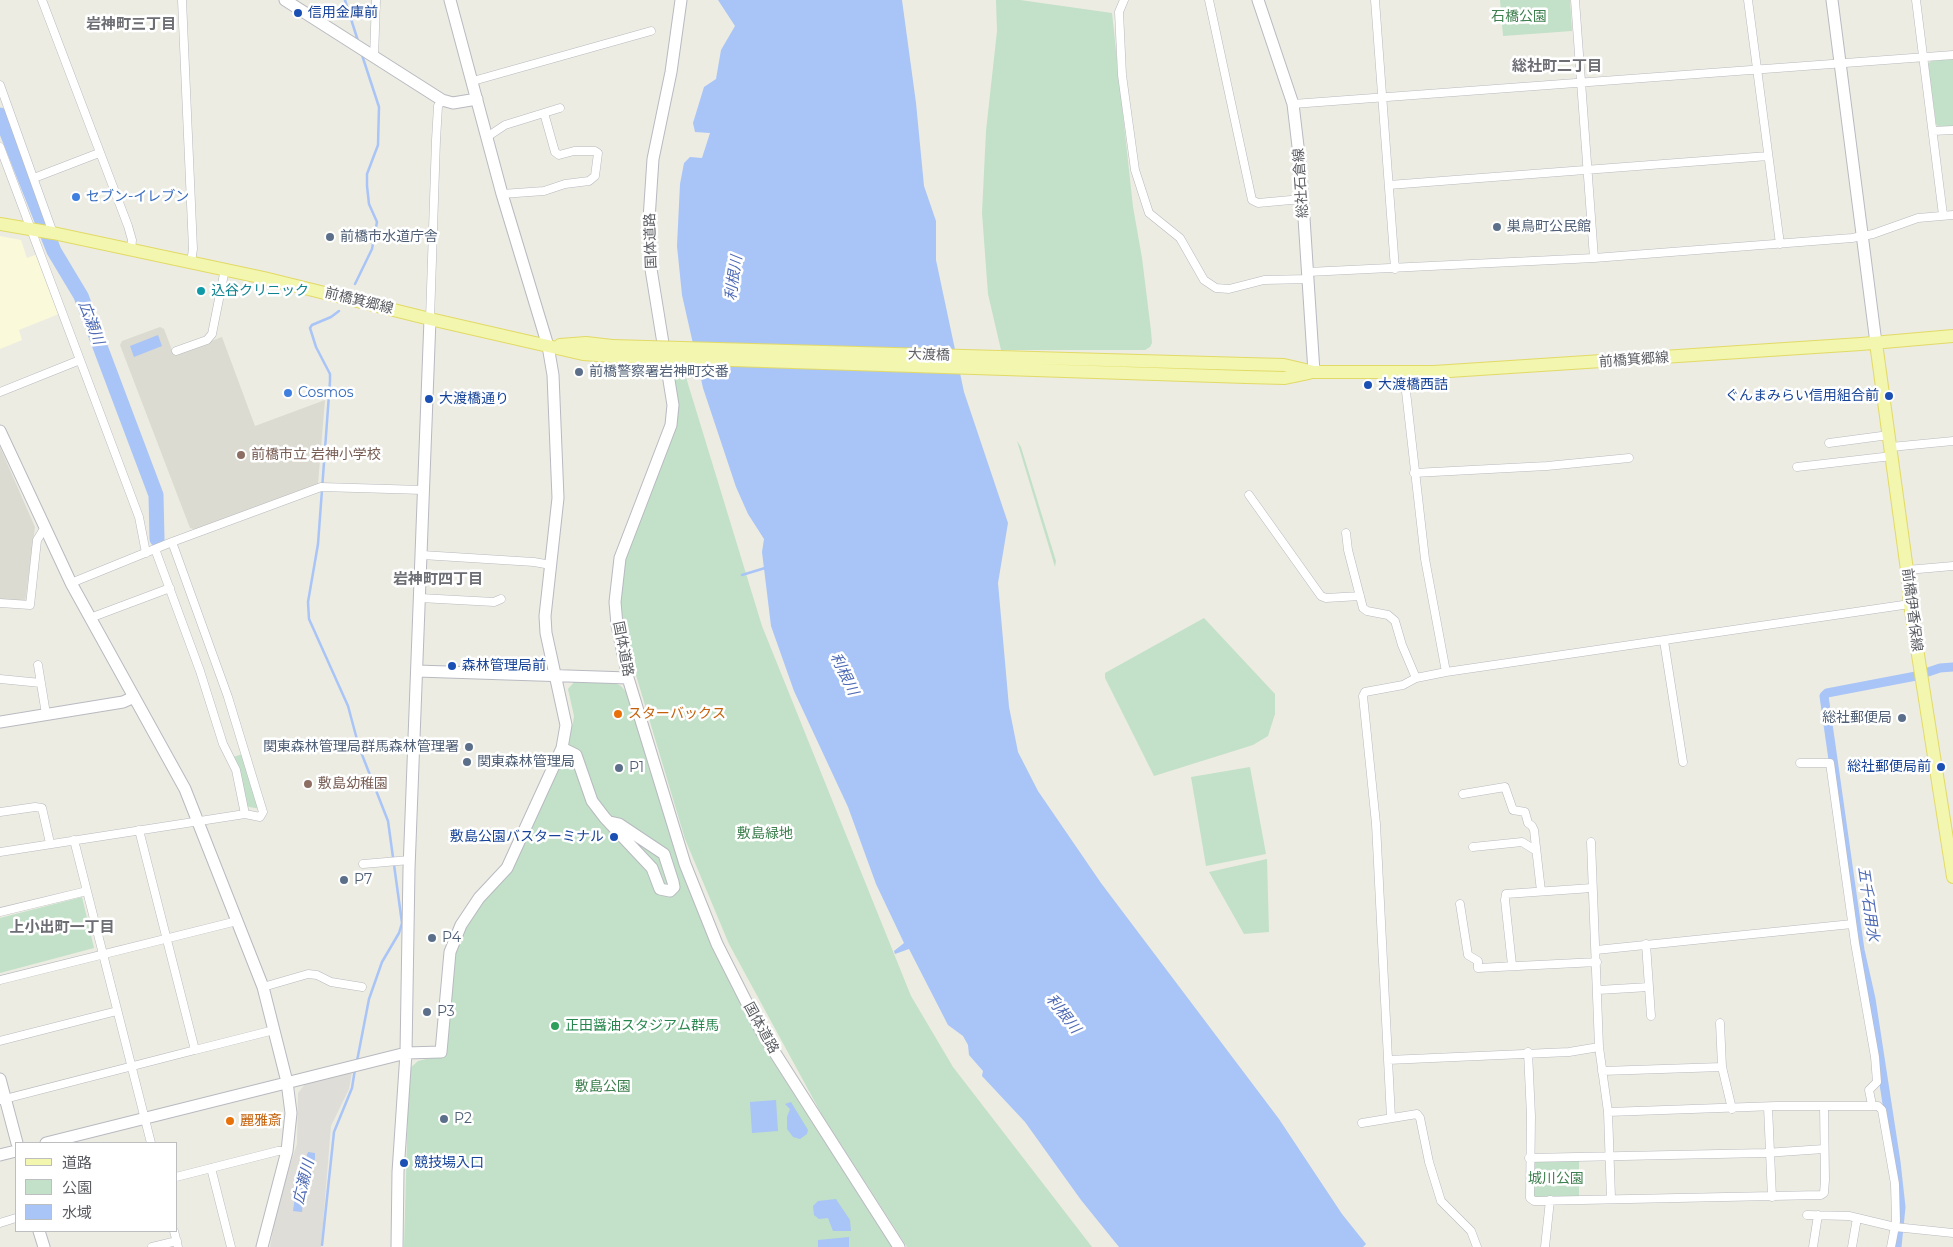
<!DOCTYPE html>
<html>
<head>
<meta charset="utf-8">
<style>
  body { margin:0 }
  #map { position:relative; width:1953px; height:1247px; overflow:hidden; background:#ecece3; font-family:Montserrat,"Noto Sans JP",sans-serif }
  canvas { display:block }
  .legend { position:absolute; left:15px; top:1142px; width:162px; height:90px; box-sizing:border-box; background:#fff; border:1px solid #bdbec0; margin:0; padding:6px 9px; list-style:none; font-size:15px; color:#5b5d62 }
  .legend li { display:flex; align-items:center; gap:10px; height:25px }
  .legend b { width:25px; border:1px solid #bdbec0 }
</style>
</head>
<body>
<div id="map">
<canvas width="1953" height="1247"></canvas>
<ul class="legend">
<li><b style="height:6px;background:#f2f6ae"></b>道路</li>
<li><b style="height:14px;background:#c2e1c8"></b>公園</li>
<li><b style="height:14px;background:#a9c4f6"></b>水域</li>
</ul>
</div>
<script>
const g = document.querySelector('canvas').getContext('2d');
g.lineJoin = 'round';
function fill(path, color) { g.fillStyle = color; g.fill(path, 'evenodd'); }
const poly = rows => new Path2D(rows.map(r => 'M' + r).join(''));
function stroke(path, color, width, dash) { g.strokeStyle = color; g.lineWidth = width; g.lineCap = dash ? 'butt' : 'round'; g.setLineDash(dash || []); g.stroke(path); }
function label(font, color, halo, rows, align = 'center') {
  g.font = font + ' Montserrat,"Noto Sans JP",sans-serif'; g.lineWidth = 5; g.setLineDash([]); g.textBaseline = 'middle'; g.strokeStyle = halo; g.fillStyle = color; for (const [text, x, y, turn = 0] of rows) {
    g.save(); g.translate(x, y); g.rotate((+turn || 0) * Math.PI / 180); g.textAlign = isNaN(turn) ? turn : align; if (halo) g.strokeText(text, 0, 0); g.fillText(text, 0, 0); g.restore();
  }
}
fill(poly([
  [0,236,21,240,27,258,38,254,59,314,19,330,22,340,0,349]
]), '#faf9da');
fill(poly([
  [352,1072,349,1089,331,1126,321,1247,270,1247,278,1201,297,1144,298,1093,305,1084]
]), '#deddd7');
fill(poly([
  [160,327,164,329,174,355,222,337,255,426,325,400,318,484,196,530,190,528,120,345,122,341],
  [0,447,35,527,25,603,0,601]
]), '#dcdbd1');
fill(poly([
  [996,0,1020,0,1112,13,1133,207,1142,258,1151,331,1152,343,1150,347,1145,350,1001,350,988,294,982,213,986,131,997,31],
  [1500,0,1570,0,1572,31,1503,36],
  [1953,59,1953,126,1939,127,1936,124,1928,64,1931,61],
  [681,370,685,374,762,626,911,996,953,1067,1092,1247,907,1247,822,1115,729,944,685,839,627,645,620,601,624,560,669,443,672,372],
  [1017,441,1021,447,1056,561,1055,567],
  [1204,618,1275,694,1275,714,1268,736,1253,745,1154,776,1105,678,1105,673],
  [575,681,613,682,621,686,628,694,672,840,719,960,760,1041,892,1247,404,1247,409,1069,418,1061,447,1054,450,977,458,944,463,929,474,912,517,860,560,760,573,723,574,716,568,689],
  [243,754,261,809,244,806,233,757],
  [1250,767,1266,854,1206,866,1191,777],
  [1267,859,1269,932,1244,934,1209,872],
  [82,897,94,948,0,973,0,918],
  [1579,1159,1579,1197,1537,1198,1533,1195,1533,1163,1537,1160]
]), '#c2e1c8');
fill(poly([
  [718,0,902,0,916,103,924,186,936,221,936,260,964,392,1008,523,998,583,1009,707,1018,752,1038,791,1101,883,1279,1119,1342,1214,1366,1244,1363,1247,1119,1247,1081,1200,1025,1122,982,1076,983,1071,969,1055,968,1045,963,1036,948,1025,909,949,895,954,894,951,904,943,876,884,848,807,794,691,771,626,762,552,764,539,748,514,736,487,703,388,682,295,677,246,680,184,684,163,690,157,702,158,710,133,695,132,693,123,704,87,716,79,721,50,735,26],
  [158,335,162,346,134,357,130,346],
  [776,1100,778,1131,752,1133,750,1102],
  [791,1102,808,1130,807,1134,800,1139,793,1137,787,1129,787,1117,790,1109,785,1104],
  [308,1152,315,1153,315,1159,304,1190,302,1212,293,1211,297,1183],
  [836,1199,850,1220,851,1231,833,1231,828,1218,819,1219,814,1215,813,1206,818,1201],
  [849,1237,849,1247,818,1247,818,1240]
]), '#a9c4f6');
stroke(poly([
  [345,0,358,41],
  [355,284,372,249,377,222,369,204,367,186,367,174,378,145,379,107,362,55],
  [339,311,331,317,312,325,310,328,316,347,330,374,330,381,318,544,308,602,309,619,348,706,359,747,388,821,402,923,399,933,382,962,369,999,357,1061],
  [742,575,765,568],
  [322,1245,334,1132,352,1088,355,1069]
]), '#a9c4f6', 2.5);
stroke(poly([
  [1897,1247,1901,1207,1896,1162,1871,999,1860,950,1824,696,1827,693,1916,676,1940,668,1953,667]
]), '#a9c4f6', 9);
stroke(poly([
  [0,115,54,251,81,296,156,495,157,539]
]), '#a9c4f6', 15);
const street = poly([
  [42,0,128,226,132,240,131,249],
  [182,0,193,249,191,262],
  [1124,0,1119,12,1122,75,1135,170,1149,213,1180,238,1204,280,1216,288,1229,289,1264,280,1309,279],
  [1209,0,1252,200,1258,203,1302,199],
  [1375,0,1395,269],
  [1575,0,1594,258],
  [1748,0,1780,244],
  [1916,0,1943,215],
  [374,57,376,0],
  [473,81,651,31],
  [0,85,53,233],
  [1293,104,1953,55],
  [1933,131,1953,130],
  [487,137,505,125,560,108],
  [0,147,139,517,146,553],
  [34,178,99,153],
  [1389,185,1768,156],
  [502,194,544,191,565,184,589,181,595,176,598,153,595,151,574,151,559,155,555,152,544,113],
  [1308,272,1594,258,1852,238,1873,234,1918,218,1953,215],
  [430,319,436,140,438,106,442,100],
  [176,351,207,340,212,334,225,269],
  [1404,374,1425,559,1446,672],
  [0,392,80,360],
  [1829,443,1889,435],
  [1891,447,1953,441],
  [1797,467,1892,456],
  [1414,473,1547,466,1629,458],
  [1249,495,1321,596,1326,598,1360,596],
  [1346,533,1348,550,1363,608,1367,611,1388,615,1395,621,1402,645,1416,678],
  [155,549,200,671,223,744,236,770,245,814],
  [422,555,534,562,551,565],
  [1907,570,1953,566],
  [71,583,172,542,321,487,423,490],
  [420,598,494,602,501,599],
  [0,603,30,605,37,540,44,529],
  [90,618,170,588],
  [1664,641,1683,762],
  [38,665,46,714],
  [0,679,41,683],
  [1800,763,1830,763,1855,943,1875,1057,1877,1082,1869,1090,1872,1105],
  [1463,794,1505,787,1513,810,1525,812,1528,823,1532,826,1534,830,1541,891],
  [0,812,35,807,42,808,50,843],
  [139,830,195,1050,274,1030],
  [74,840,151,1143],
  [1591,842,1599,1047,1608,1112,1611,1198],
  [1473,847,1522,842,1535,850],
  [0,852,245,814,260,817,263,812,228,697,172,542],
  [363,864,410,860],
  [1460,904,1468,955,1478,961,1478,968,1597,962],
  [0,912,87,891],
  [1646,944,1651,1016],
  [1596,950,1852,924],
  [1512,965,1505,900,1506,894,1592,888],
  [0,980,237,921],
  [263,987,308,974,317,975,331,982,362,987],
  [1598,990,1649,987],
  [1720,1023,1722,1067],
  [0,1041,117,1011],
  [1528,1052,1531,1116,1530,1198,1534,1201,1821,1195,1824,1193,1825,1180,1824,1106],
  [1388,1060,1569,1052,1599,1047],
  [1602,1071,1722,1067,1732,1109],
  [1,1100,195,1050],
  [1768,1107,1772,1197],
  [1608,1112,1776,1106,1878,1106,1882,1110,1895,1184,1896,1221,1891,1247],
  [1391,1118,1376,824,1363,696,1365,692,1403,685,1416,678,1446,672,1910,604],
  [1362,1123,1417,1114,1420,1118,1429,1162,1441,1201,1471,1231,1477,1247],
  [1529,1158,1765,1153,1824,1149],
  [211,1168,231,1247],
  [176,1177,278,1151,287,1151],
  [1807,1215,1849,1216,1895,1227,1953,1233],
  [0,1223,16,1218],
  [174,1231,178,1247],
  [152,1247,177,1241],
  [1545,1247,1550,1200],
  [1813,1247,1818,1215],
  [1852,1247,1857,1218]
]);
const secondary = poly([
  [285,0,442,100,453,103,477,99],
  [681,0,671,72,653,159,649,219,650,263,673,405,671,425,620,558,615,602,617,625,628,678,685,864,717,944,761,1031,899,1247],
  [1258,0,1293,104,1301,172,1314,372],
  [1832,0,1876,343],
  [0,431,71,583,185,789,263,987,287,1082,291,1113,287,1151,262,1247],
  [417,671,628,678],
  [0,722,123,702,134,697],
  [562,748,576,755,592,801,605,818,652,868,660,889,670,891,674,887,673,882,664,854,619,824,610,822],
  [0,1079,17,1143],
  [46,1143,406,1053,441,1052,450,952,461,925,479,898,507,868,562,748,566,725,546,633,545,616,558,498,553,375,548,346,502,194,450,0],
  [0,1155,16,1151],
  [39,1231,44,1247],
  [397,1247,398,1172,406,1053,409,869,430,319]
]);
const primary = poly([
  [0,224,53,233,264,278,430,319,583,354,612,356],
  [1876,343,1907,570,1910,604,1953,877],
  [560,345,586,343,612,346],
  [1246,364,1284,365,1314,372,1434,372,1861,344,1953,336],
  [1246,377,1285,378,1309,373]
]);
stroke(street, '#b8b9be', 9);
stroke(secondary, '#b8bac0', 13);
stroke(primary, '#e2da66', 14);
stroke(street, '#fff', 8);
stroke(secondary, '#fff', 11);
stroke(primary, '#f2f6ae', 12);
const primaryBridge = poly([
  [612,346,1246,364],
  [612,356,1246,377]
]);
stroke(primaryBridge, '#e2da66', 14, []);
stroke(primaryBridge, '#f2f6ae', 12);
for (const [x, y, r, color] of [
  [298,13,5,"#1a4fb4"],
  [76,197,5,"#3f7fe0"],
  [1497,227,5,"#5c6f8a"],
  [330,237,5,"#5c6f8a"],
  [201,291,5,"#0f9aa8"],
  [579,372,5,"#5c6f8a"],
  [1368,385,5,"#1a4fb4"],
  [288,393,5,"#3f7fe0"],
  [1889,396,5,"#1a4fb4"],
  [429,399,5,"#1a4fb4"],
  [241,455,5,"#8d6e63"],
  [452,666,5,"#1a4fb4"],
  [618,714,5,"#e8710a"],
  [1902,718,5,"#5c6f8a"],
  [469,747,5,"#5c6f8a"],
  [467,762,5,"#5c6f8a"],
  [1941,767,5,"#1a4fb4"],
  [619,768,5,"#5c6f8a"],
  [308,784,5,"#8d6e63"],
  [614,837,5,"#1a4fb4"],
  [344,880,5,"#5c6f8a"],
  [432,938,5,"#5c6f8a"],
  [427,1012,5,"#5c6f8a"],
  [555,1026,5,"#2e9e5b"],
  [444,1119,5,"#5c6f8a"],
  [230,1121,5,"#e8710a"],
  [404,1163,5,"#1a4fb4"]
]) { const dot = new Path2D(); dot.arc(x, y, r, 0, 2 * Math.PI); g.fillStyle = color; g.fill(dot); stroke(dot, '#fff', 2); }
label('14px', '#164399', '#fff', [
  ["信用金庫前",308,13],
  ["大渡橋西詰",1378,385],
  ["ぐんまみらい信用組合前",1879,396,"right"],
  ["大渡橋通り",439,399],
  ["森林管理局前",462,666],
  ["総社郵便局前",1931,767,"right"],
  ["敷島公園バスターミナル",604,837,"right"],
  ["競技場入口",414,1163]
], 'left');
label('14px', '#3d7f4e', '#fff', [
  ["石橋公園",1519,17],
  ["敷島緑地",765,834],
  ["敷島公園",603,1087],
  ["城川公園",1556,1179]
]);
label('14px', '#5b5d62', '#fff', [
  ["総社石倉線",1301,183,-94],
  ["国体道路",651,241,-92],
  ["前橋箕郷線",359,301,14],
  ["大渡橋",929,355,2],
  ["前橋箕郷線",1634,360,-4],
  ["前橋伊香保線",1912,610,83],
  ["国体道路",623,649,79],
  ["国体道路",761,1028,61]
]);
label('14px', '#366cbe', '#fff', [
  ["セブン-イレブン",86,197],
  ["Cosmos",298,393]
], 'left');
label('14px', '#4e5e75', '#fff', [
  ["巣鳥町公民館",1507,227],
  ["前橋市水道庁舎",340,237],
  ["前橋警察署岩神町交番",589,372],
  ["総社郵便局",1892,718,"right"],
  ["関東森林管理局群馬森林管理署",459,747,"right"],
  ["関東森林管理局",477,762],
  ["P1",629,768],
  ["P7",354,880],
  ["P4",442,938],
  ["P3",437,1012],
  ["P2",454,1119]
], 'left');
label('14px', '#0d838f', '#fff', [
  ["込谷クリニック",211,291]
], 'left');
label('14px', '#785e54', '#fff', [
  ["前橋市立 岩神小学校",251,455],
  ["敷島幼稚園",318,784]
], 'left');
label('14px', '#c56008', '#fff', [
  ["スターバックス",628,714],
  ["麗雅斎",240,1121]
], 'left');
label('14px', '#27864d', '#fff', [
  ["正田醤油スタジアム群馬",565,1026]
], 'left');
label('bold 15px', '#6c6e74', '#fff', [
  ["岩神町三丁目",131,25],
  ["総社町二丁目",1557,67],
  ["岩神町四丁目",438,580],
  ["上小出町一丁目",62,928]
]);
label('italic 15px', '#4f6bb6', '#fff', [
  ["利根川",734,278,-82],
  ["広瀬川",91,323,69],
  ["利根川",844,674,64],
  ["五千石用水",1868,904,82],
  ["利根川",1063,1014,52],
  ["広瀬川",304,1182,-76]
]);
</script>
</body>
</html>
